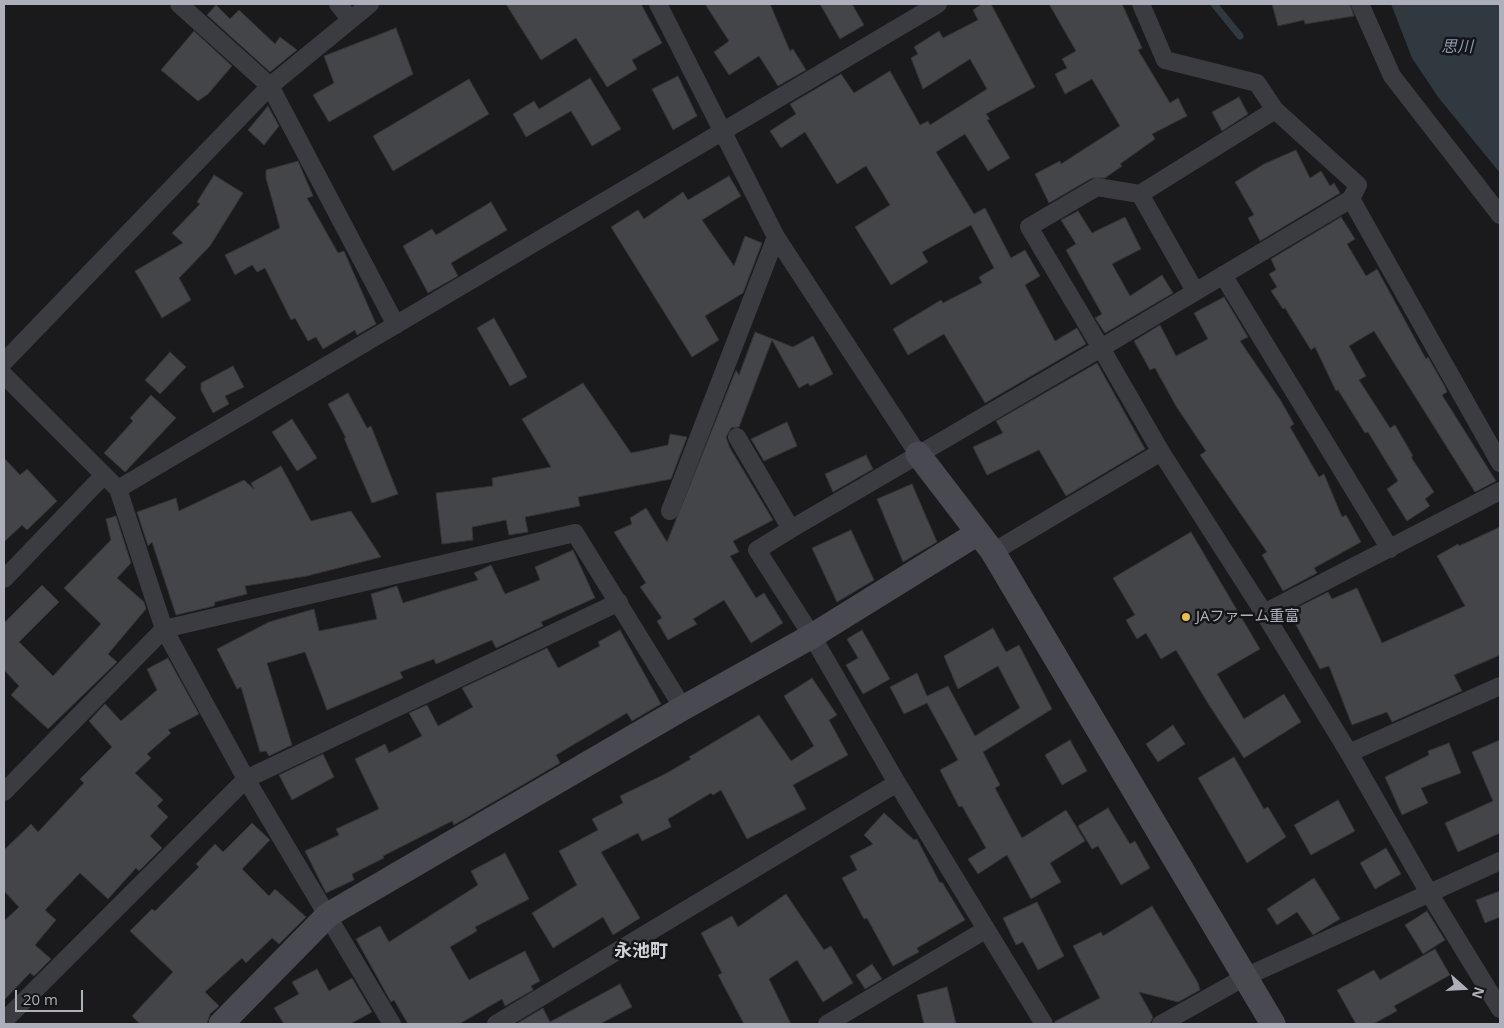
<!DOCTYPE html>
<html>
<head>
<meta charset="utf-8">
<style>
  body { margin:0 }
  #map { position:relative; width:1504px; height:1028px; overflow:hidden; background:#1a1a1c; font-family:"Open Sans",sans-serif }
  canvas { display:block }
  .frame { position:absolute; inset:0; border:5px solid #adb0bb; pointer-events:none }
  .north { position:absolute; left:1439px; top:963px; width:50px; height:50px; -webkit-text-stroke:4px #151517; paint-order:stroke; rotate:109deg; font-size:14px; font-weight:700; line-height:20px; text-align:center; color:#adb0bb }
  .north::after { content:''; display:block; margin:auto; width:18px; height:22px; background:#adb0bb; clip-path:polygon(50% 0,100% 100%,50% 72%,0 100%) }
  .scale { position:absolute; left:15px; top:990px; width:68px; height:22px; box-sizing:border-box; border:2px solid #adb0bb; border-top:0; padding-left:6px; font-size:15px; line-height:18px; white-space:nowrap; color:#adb0bb; -webkit-text-stroke:4px #151517; paint-order:stroke }
</style>
</head>
<body>
<div id="map">
<canvas width="1504" height="1028"></canvas>
<div class="frame"></div>
<div class="north">N</div>
<div class="scale">20 m</div>
</div>
<script>
const g = document.querySelector('canvas').getContext('2d');
g.lineJoin = 'round';
function fill(path, color) { g.fillStyle = color; g.fill(path, 'evenodd'); }
const poly = rows => new Path2D(rows.map(r => 'M' + r).join(''));
function stroke(path, color, width, dash) { g.strokeStyle = color; g.lineWidth = width; g.lineCap = dash ? 'butt' : 'round'; g.setLineDash(dash || []); g.stroke(path); }
function label(font, color, halo, rows, align = 'center') {
  g.font = font + ' "Open Sans","Noto Sans JP",sans-serif'; g.lineWidth = 5; g.setLineDash([]); g.textBaseline = 'middle'; g.strokeStyle = halo; g.fillStyle = color; for (const [text, x, y, turn = 0] of rows) {
    g.save(); g.translate(x, y); g.rotate((+turn || 0) * Math.PI / 180); g.textAlign = isNaN(turn) ? turn : align; if (halo) g.strokeText(text, 0, 0); g.fillText(text, 0, 0); g.restore();
  }
}
fill(poly([
  [1391,4,1500,4,1500,173,1438,97,1412,58]
]), '#303840');
stroke(poly([
  [1214,4,1240,36]
]), '#303840', 7);
const building = poly([
  [506,4,641,4,662,43,632,60,637,69,607,87,576,38,541,60,506,4],
  [705,4,770,4,790,51,793,49,806,70,778,86,759,56,729,75,714,52,729,41,705,4],
  [820,4,852,4,864,25,840,39,820,4],
  [982,4,991,4,1035,87,986,114,990,119,987,120,1010,158,988,171,965,134,936,152,974,214,985,208,1011,258,1025,250,1040,276,1025,285,1055,341,1077,328,1086,344,985,403,944,334,908,355,893,329,941,300,943,303,982,283,979,277,994,268,971,225,922,252,928,262,891,285,855,227,890,205,866,166,837,184,805,132,781,148,770,131,796,114,790,104,841,74,854,93,890,71,920,125,928,121,930,125,987,89,970,59,923,89,911,58,918,54,914,47,939,31,943,38,978,20,973,10,982,4],
  [1049,4,1122,4,1142,48,1138,50,1170,103,1178,98,1187,116,1152,134,1155,139,1120,164,1122,166,1105,178,1092,178,1049,203,1035,174,1060,161,1061,164,1120,126,1092,79,1065,94,1055,74,1067,68,1062,59,1076,51,1049,4],
  [1272,4,1350,4,1354,16,1305,24,1304,20,1278,26,1272,4],
  [216,5,230,19,239,10,275,44,280,37,297,50,270,72,207,15,216,5],
  [396,28,413,74,329,122,313,95,334,83,324,56,396,28],
  [194,31,232,66,208,94,198,101,161,70,194,31],
  [678,76,697,116,673,130,652,89,678,76],
  [590,78,621,129,592,146,571,111,526,137,513,114,534,101,539,109,590,78],
  [469,79,489,114,393,171,373,136,469,79],
  [1239,97,1248,114,1222,131,1212,112,1239,97],
  [268,106,279,126,264,145,248,130,268,106],
  [1296,150,1310,178,1321,171,1330,186,1334,183,1340,193,1260,241,1248,218,1254,215,1235,182,1264,164,1296,150],
  [298,161,313,196,307,198,338,253,344,251,376,324,357,335,355,330,323,349,316,337,308,341,295,318,291,320,265,268,257,272,252,265,235,275,225,255,280,228,266,178,266,170,298,161],
  [214,175,243,193,210,246,179,278,191,300,162,318,135,271,183,243,172,233,200,204,197,202,214,175],
  [729,176,741,196,702,220,734,266,745,236,762,243,743,293,705,316,719,340,692,357,611,227,638,210,644,219,683,192,688,200,729,176],
  [491,202,507,230,451,263,458,276,428,293,403,246,432,229,436,235,491,202],
  [1078,211,1092,233,1125,217,1141,249,1112,264,1130,296,1162,275,1173,293,1105,333,1095,318,1102,314,1066,250,1076,244,1061,220,1078,211],
  [1341,217,1355,239,1347,244,1366,276,1377,269,1426,359,1428,357,1445,387,1447,392,1442,395,1496,481,1475,492,1374,331,1349,346,1366,376,1359,380,1390,428,1395,425,1413,456,1411,457,1434,492,1425,499,1430,506,1407,521,1387,489,1398,481,1368,432,1365,433,1338,390,1336,391,1315,347,1311,350,1285,308,1283,309,1271,291,1277,287,1269,274,1276,270,1271,259,1341,217],
  [1224,297,1248,337,1240,341,1281,401,1294,424,1290,427,1319,477,1324,474,1342,517,1346,515,1361,542,1314,568,1317,573,1283,591,1262,555,1267,552,1200,455,1206,451,1176,406,1155,368,1150,370,1134,341,1160,325,1176,356,1208,339,1194,313,1224,297],
  [494,318,527,377,510,386,477,328,494,318],
  [755,332,793,347,813,336,833,374,810,386,808,383,799,388,772,340,739,427,731,428,726,437,730,448,773,520,733,541,739,552,730,556,756,598,764,593,783,623,751,643,724,600,693,619,697,624,668,640,657,621,662,618,640,587,646,583,614,532,632,524,630,518,646,508,667,542,736,370,739,375,755,332],
  [170,352,186,367,160,394,145,380,170,352],
  [1097,363,1145,449,1066,496,1039,450,987,475,973,447,1003,433,996,421,1097,363],
  [233,366,244,387,225,396,229,404,213,413,201,390,201,383,233,366],
  [583,383,631,453,668,445,670,434,687,437,671,479,578,497,580,506,525,517,528,532,509,535,506,520,472,527,473,540,442,544,436,493,493,486,492,478,551,467,522,419,583,383],
  [348,393,367,428,371,426,398,494,372,503,344,438,346,438,328,404,348,393],
  [151,395,176,418,125,472,104,453,133,421,130,418,151,395],
  [292,419,317,458,297,471,272,432,292,419],
  [787,422,797,446,764,461,751,439,787,422],
  [866,455,873,469,833,492,825,474,866,455],
  [4,458,20,475,27,469,57,501,27,530,22,525,4,542,4,458],
  [281,466,311,521,351,511,381,557,307,576,245,586,247,594,215,602,214,606,176,615,152,542,148,546,137,512,176,498,179,511,244,480,254,489,251,483,281,466],
  [912,484,937,542,903,562,877,499,912,484],
  [116,516,131,563,117,578,144,602,146,609,108,654,117,662,48,729,11,695,19,686,4,670,4,623,42,585,59,602,19,642,53,676,101,624,64,588,111,540,106,519,116,516],
  [1500,527,1500,655,1454,675,1462,691,1392,722,1387,712,1352,725,1329,666,1320,669,1295,623,1301,620,1294,609,1328,592,1332,599,1357,588,1382,643,1465,606,1437,556,1458,544,1459,546,1500,527],
  [851,530,874,580,837,602,812,548,851,530],
  [1191,532,1260,649,1217,674,1244,719,1284,694,1301,722,1244,758,1209,705,1176,650,1161,659,1146,633,1137,639,1126,620,1135,615,1113,578,1191,532],
  [573,550,595,598,541,622,543,626,496,648,492,640,436,664,434,659,400,672,403,678,327,710,305,652,267,663,292,745,269,756,266,751,260,752,241,687,237,689,217,649,269,622,314,609,319,631,377,619,371,594,397,586,403,603,478,580,474,573,491,565,505,594,540,580,535,567,573,550],
  [993,628,1006,652,1019,645,1052,709,983,752,1000,785,995,788,1022,838,1066,810,1085,841,1050,863,1061,882,1031,899,1007,855,978,874,968,859,986,848,962,806,959,807,940,770,958,760,927,703,904,714,890,687,917,673,927,696,948,686,975,736,1020,708,998,666,958,689,944,656,993,628],
  [620,630,661,704,632,721,627,713,556,755,560,763,454,825,452,821,383,856,384,858,352,874,354,880,326,893,305,851,339,835,336,829,379,809,355,759,385,744,389,753,422,736,409,713,427,705,438,726,473,707,462,688,547,648,558,668,600,646,598,642,620,630],
  [862,630,890,679,863,694,846,665,858,658,847,639,862,630],
  [168,658,199,714,168,730,171,733,147,754,151,758,135,773,163,800,157,806,168,817,150,836,162,848,139,871,136,868,108,899,80,873,45,910,56,920,35,945,51,959,34,976,30,973,4,1000,4,921,19,907,4,891,4,850,31,824,38,832,84,783,80,779,112,747,89,721,105,704,121,721,157,690,147,669,168,658],
  [812,678,837,715,829,720,848,755,793,785,806,809,747,839,721,790,713,795,711,793,668,819,671,827,642,841,638,833,601,852,640,918,613,935,603,917,553,948,532,913,577,885,559,851,598,830,592,819,623,803,620,796,665,774,691,759,689,757,759,715,791,761,814,746,784,696,812,678],
  [1173,725,1185,744,1158,762,1146,744,1173,725],
  [1070,740,1087,771,1062,785,1045,755,1070,740],
  [1500,740,1500,833,1458,852,1445,823,1493,801,1472,752,1500,740],
  [1449,743,1461,773,1421,788,1428,803,1402,815,1385,777,1429,755,1428,751,1449,743],
  [323,754,334,777,292,800,279,775,323,754],
  [1234,757,1264,809,1268,807,1286,837,1247,863,1198,778,1234,757],
  [1338,800,1355,831,1311,855,1294,825,1338,800],
  [1108,808,1130,844,1135,841,1150,868,1121,885,1098,846,1092,849,1078,826,1108,808],
  [884,813,914,840,917,839,940,883,942,882,965,920,917,948,919,952,893,966,867,918,864,919,842,878,857,870,850,856,873,844,864,835,884,813],
  [252,823,270,840,242,869,269,896,275,889,306,917,279,944,272,938,246,963,242,958,205,992,219,1006,210,1014,207,1024,140,1024,132,1016,173,972,130,931,152,909,155,911,199,867,196,864,215,844,223,852,252,823],
  [1386,848,1401,874,1375,889,1360,863,1386,848],
  [505,853,529,899,475,927,477,931,450,947,469,980,525,951,540,981,531,986,533,990,505,1006,502,999,459,1024,408,1024,394,1000,391,1002,356,939,380,926,389,942,478,885,471,871,505,853],
  [1314,878,1340,919,1313,935,1297,912,1277,925,1267,909,1314,878],
  [1500,891,1500,917,1485,923,1476,900,1500,891],
  [786,894,824,950,831,946,853,983,823,1002,797,960,769,979,791,1024,744,1024,718,975,722,973,701,933,732,916,738,927,786,894],
  [1037,902,1064,956,1038,970,1023,942,1016,945,1003,918,1037,902],
  [1152,906,1198,983,1200,990,1178,1002,1139,992,1153,1017,1150,1024,1055,1024,1054,1022,1100,998,1073,946,1101,932,1103,936,1152,906],
  [1427,911,1445,940,1423,954,1405,925,1427,911],
  [1435,949,1450,975,1394,1006,1397,1011,1373,1024,1356,1024,1337,990,1374,970,1380,980,1435,949],
  [872,964,882,979,865,989,856,975,872,964],
  [317,969,329,991,352,978,372,1012,350,1024,284,1024,274,1008,299,994,292,982,317,969],
  [620,984,632,1007,600,1024,516,1024,543,1008,550,1022,620,984],
  [947,987,956,1024,924,1024,917,995,947,987]
]);
fill(building, '#444549');
stroke(building, '#343438', 1);
stroke(poly([
  [179,4,270,86,396,325],
  [338,4,350,19],
  [658,4,776,237,918,454],
  [1141,4,1165,60,1257,83,1275,110,1358,185,1351,199,1101,348,1029,227,1097,187,1140,194,1275,110],
  [1360,4,1392,76,1500,215],
  [1140,194,1195,291],
  [1351,199,1500,463],
  [1223,275,1390,549],
  [4,362,270,86,370,4],
  [4,375,118,489,164,629,246,779,392,1024],
  [737,437,791,529,1101,348,1161,452,1264,613,1349,753,1429,893,1500,1009],
  [118,489,938,4],
  [670,511,776,237],
  [791,529,757,550,812,636,897,783,1044,1024],
  [993,552,1161,452],
  [4,579,103,476],
  [1264,613,1500,491],
  [1349,753,1500,686],
  [4,792,164,629,575,533,683,708],
  [4,1021,246,779,619,602],
  [496,1024,897,783],
  [827,1024,985,930],
  [1161,1024,1245,977,1500,861]
]), '#3b3c41', 18);
stroke(poly([
  [918,454,993,552,1273,1024],
  [221,1024,328,915,683,708,812,636,978,533]
]), '#494a51', 25);
for (const [x, y, r, color] of [
  [1186,617,5,"#e9c045"]
]) { const dot = new Path2D(); dot.arc(x, y, r, 0, 2 * Math.PI); g.fillStyle = color; g.fill(dot); stroke(dot, '#151517', 2); }
label('15px', '#adb0bb', '#151517', [
  ["JAファーム重富",1196,617]
], 'left');
label('italic 16px', '#869bb3', '#151517', [
  ["思川",1457,47]
]);
label('bold 18px', '#ced0d7', '#151517', [
  ["永池町",641,952]
]);
</script>
</body>
</html>
